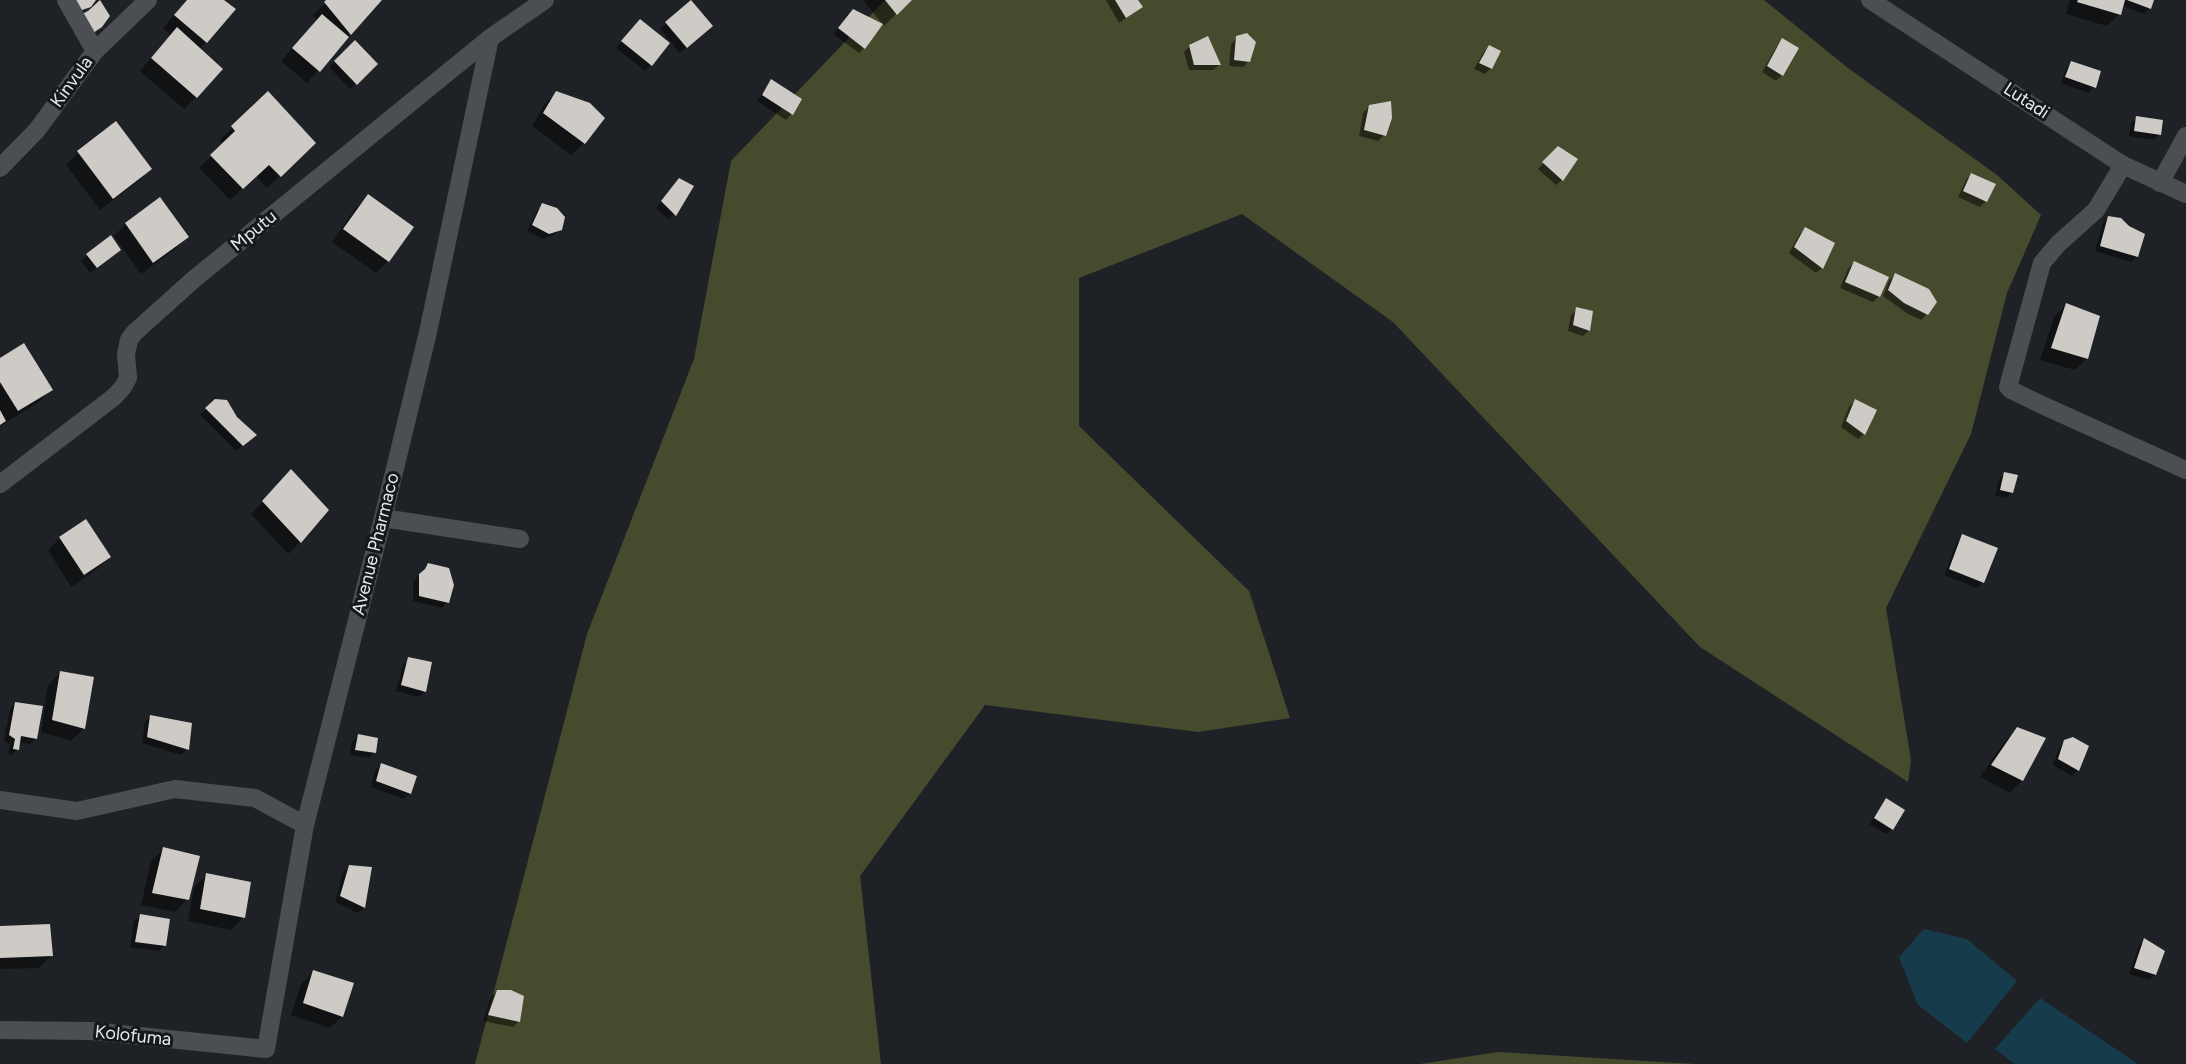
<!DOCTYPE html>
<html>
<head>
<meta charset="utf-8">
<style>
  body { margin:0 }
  canvas { display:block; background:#1e2125 }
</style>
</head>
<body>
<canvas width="2186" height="1064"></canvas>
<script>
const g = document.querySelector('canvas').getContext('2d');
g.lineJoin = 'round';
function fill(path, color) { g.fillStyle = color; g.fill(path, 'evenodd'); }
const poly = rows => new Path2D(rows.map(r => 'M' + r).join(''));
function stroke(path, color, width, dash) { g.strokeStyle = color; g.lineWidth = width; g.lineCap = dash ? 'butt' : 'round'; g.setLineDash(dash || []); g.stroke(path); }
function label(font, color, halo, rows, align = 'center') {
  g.font = font + ' Figtree,sans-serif'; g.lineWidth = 6; g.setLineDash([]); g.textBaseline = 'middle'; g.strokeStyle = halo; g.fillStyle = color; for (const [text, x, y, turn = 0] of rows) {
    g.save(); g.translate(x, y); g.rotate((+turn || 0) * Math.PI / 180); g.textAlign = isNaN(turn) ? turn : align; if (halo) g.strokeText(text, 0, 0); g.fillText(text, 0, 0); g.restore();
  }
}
fill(poly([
  [885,0,1764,0,1848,68,1997,175,2041,215,2007,293,1971,434,1886,608,1911,760,1908,782,1700,647,1393,322,1242,214,1079,278,1079,426,1249,591,1290,718,1198,732,985,705,860,876,881,1064,475,1064,587,634,694,359,731,161],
  [1498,1052,1696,1064,1420,1064]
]), '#474b2e');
fill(poly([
  [1924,929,1967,939,2017,981,1967,1043,1918,1005,1899,957],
  [2040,998,2138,1064,2015,1064,1995,1049]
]), '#163c4b');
fill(poly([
  [187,0,222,0,206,42,199,49,196,97,184,109,140,71,171,35,163,28],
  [329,0,380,0,307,83,281,61,317,20,313,15],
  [863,0,910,0,884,26],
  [1106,0,1136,0,1141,6,1119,23],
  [2070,0,2153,0,2149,8,2144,14,2122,6,2119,14,2107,26,2066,14],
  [691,2,705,32,680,53,660,29],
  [853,11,864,48,859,53,833,34],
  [634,26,668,44,645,71,616,48],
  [1237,38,1249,61,1243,67,1229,66,1231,44],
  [1783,40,1782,75,1776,81,1762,72,1777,46],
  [355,42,376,64,350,89,329,67],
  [1190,46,1219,65,1213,70,1189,70,1184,52],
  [1489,47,1491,68,1485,74,1474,69,1483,53],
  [2072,63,2094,87,2089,93,2061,83,2066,68],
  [771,81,791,114,786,120,757,101],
  [268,93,314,143,267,188,256,176,230,200,199,168,224,144,220,140],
  [556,93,584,143,571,155,532,126,544,105],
  [1369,107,1384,135,1378,141,1359,136,1363,113],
  [2137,118,2160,134,2154,140,2129,136,2131,123],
  [116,123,150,169,138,181,100,210,66,165,78,153],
  [1558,148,1562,180,1556,185,1538,169],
  [1971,174,1986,201,1980,207,1958,197,1966,180],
  [674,186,692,187,669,220,656,208],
  [368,196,388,261,376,273,332,242,356,208],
  [159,199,187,237,175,249,141,274,114,236,126,224],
  [543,205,560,229,554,235,543,239,527,231,537,211],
  [2109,217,2137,256,2131,262,2095,251,2103,223],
  [1805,229,1822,268,1816,273,1789,253,1799,235],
  [87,255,113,255,90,273,81,261],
  [1854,263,1879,296,1873,302,1840,288,1848,269],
  [1895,275,1927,314,1921,320,1908,314,1883,296,1889,281],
  [2066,305,2087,358,2075,370,2040,360,2054,317],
  [1577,309,1592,312,1588,331,1583,336,1568,331,1571,315],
  [0,360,51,389,39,402,0,426],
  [216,400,250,440,236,451,200,415],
  [1855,401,1864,434,1858,439,1841,427,1849,407],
  [2005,473,2012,492,2006,498,1995,496,1999,479],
  [279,484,300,542,288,554,251,514],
  [1963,536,1983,582,1977,588,1944,575,1957,542],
  [60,538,109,557,97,569,71,587,48,550],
  [428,564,447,602,442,608,413,601,413,582],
  [409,659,425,691,419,697,396,691,403,665],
  [60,673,92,678,83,729,71,741,41,732,48,685],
  [15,703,36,738,30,744,19,742,18,749,12,755,8,754,10,745,4,741,10,709],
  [151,716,187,749,181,755,142,743,145,722],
  [2017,729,2044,739,2022,780,2010,793,1980,777,2005,741],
  [358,736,374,753,368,758,350,755,352,742],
  [2065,741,2078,770,2072,776,2053,765,2059,748],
  [381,765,410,793,404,799,371,787,375,771],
  [1886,800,1892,829,1886,834,1869,824],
  [163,849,187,899,175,912,141,905,151,861],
  [349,866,370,868,364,907,358,913,335,902,343,872],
  [207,875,244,917,231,930,188,921,194,887],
  [140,916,165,945,159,951,130,947,134,921],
  [0,927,51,956,39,968,0,969],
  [2144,940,2163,952,2155,975,2149,980,2129,974,2139,946],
  [314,972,342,1016,330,1028,291,1015,301,984],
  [497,991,519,1021,513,1027,483,1021,491,997]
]), '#0007');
fill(poly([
  [72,0,96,0,91,7,76,12],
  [100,0,110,16,102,27,90,35,80,15,88,11],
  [187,0,224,0,236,9,207,43,174,15],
  [326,0,382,0,351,35,324,2],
  [691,0,713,26,687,48,665,22],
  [885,0,912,0,897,15],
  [1115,0,1138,0,1143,7,1126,18],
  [2078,0,2125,0,2121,15,2077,2],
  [2127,0,2154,0,2151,9],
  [853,9,883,24,865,49,838,28],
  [322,14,349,37,320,72,292,48],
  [640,19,670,43,652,66,621,41],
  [177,27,223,69,197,98,151,58],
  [1247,33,1256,42,1250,62,1234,60,1236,36],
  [1208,36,1221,65,1194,65,1189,45],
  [1782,38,1799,48,1783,76,1767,66],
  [355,40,378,64,357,85,334,61],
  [1489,45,1501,51,1492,69,1479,63],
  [2071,61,2101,71,2096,88,2065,77],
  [771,79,802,99,793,115,762,95],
  [268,91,316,143,281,177,269,165,243,189,210,155,235,131,231,126],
  [556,91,590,103,605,118,585,144,543,113],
  [1391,101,1392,118,1386,136,1364,130,1369,105],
  [2136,116,2163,120,2161,135,2134,131],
  [116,121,152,169,113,199,77,151],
  [1558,146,1578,159,1563,181,1542,162],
  [1971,173,1996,184,1987,202,1963,191],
  [679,178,694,186,676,216,661,201],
  [368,194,414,227,389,262,343,229],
  [160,197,189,237,153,263,125,223],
  [542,203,557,208,565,217,562,230,549,234,532,225],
  [2108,216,2121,218,2129,226,2145,234,2138,257,2100,246],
  [1805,227,1835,243,1823,269,1794,247],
  [111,235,121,250,97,268,86,254],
  [1854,261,1889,277,1880,297,1845,282],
  [1895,273,1929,289,1937,302,1928,315,1904,303,1888,290],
  [2066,303,2100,316,2088,359,2051,348],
  [1576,307,1593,311,1590,331,1573,325],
  [24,343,53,390,18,411,0,382,0,358],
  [215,399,227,400,237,417,257,435,243,446,205,408],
  [1855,399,1877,410,1865,435,1846,421],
  [0,410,6,421,0,425],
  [291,469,329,510,301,543,262,501],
  [2004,472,2018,475,2013,493,2000,490],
  [86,519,111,557,84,575,59,537],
  [1962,534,1998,548,1984,583,1949,569],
  [428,563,449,568,454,585,449,603,419,596,419,574,425,569],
  [408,657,432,662,426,692,401,685],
  [60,671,94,677,85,729,52,720],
  [15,702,43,706,37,739,21,736,19,750,13,749,15,739,9,735],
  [150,715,192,723,189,750,147,737],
  [2017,727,2046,738,2023,781,1991,765],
  [358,734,378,738,376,753,355,750],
  [2073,737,2089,746,2079,771,2058,759,2064,740],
  [381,763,417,776,411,794,376,781],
  [1886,798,1905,810,1893,830,1874,818],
  [163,847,200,856,189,900,152,893],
  [349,865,372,867,365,908,340,896],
  [206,873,251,882,245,918,200,909],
  [140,914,170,919,166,946,135,942],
  [50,924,53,956,0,958,0,926],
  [2144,938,2165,951,2156,975,2134,968],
  [313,970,354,983,343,1017,303,1003],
  [497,990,511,990,524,996,520,1022,488,1015]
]), '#cecac5');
stroke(poly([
  [66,0,95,51],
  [1870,0,2123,165,2186,194],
  [2123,165,2096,210,2058,244,2042,263,2008,387,2011,390,2042,405,2186,470],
  [0,168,37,130,95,51,148,0],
  [2160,183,2186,136],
  [0,484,114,397,123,387,128,378,126,354,129,340,134,333,193,280,490,38,545,0],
  [383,518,520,539],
  [0,800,77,811,175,789,255,798,305,825],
  [0,1030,91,1031,266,1049,305,825,383,518,428,332,490,38]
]), '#4b4e52', 18);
label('18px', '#e7e9eb', '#15181c', [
  ["Kinvula",72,82,-54],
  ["Lutadi",2026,101,33],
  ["Mputu",254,231,-39],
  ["Avenue Pharmaco",376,544,-76],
  ["Kolofuma",133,1036,6]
]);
</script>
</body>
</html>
